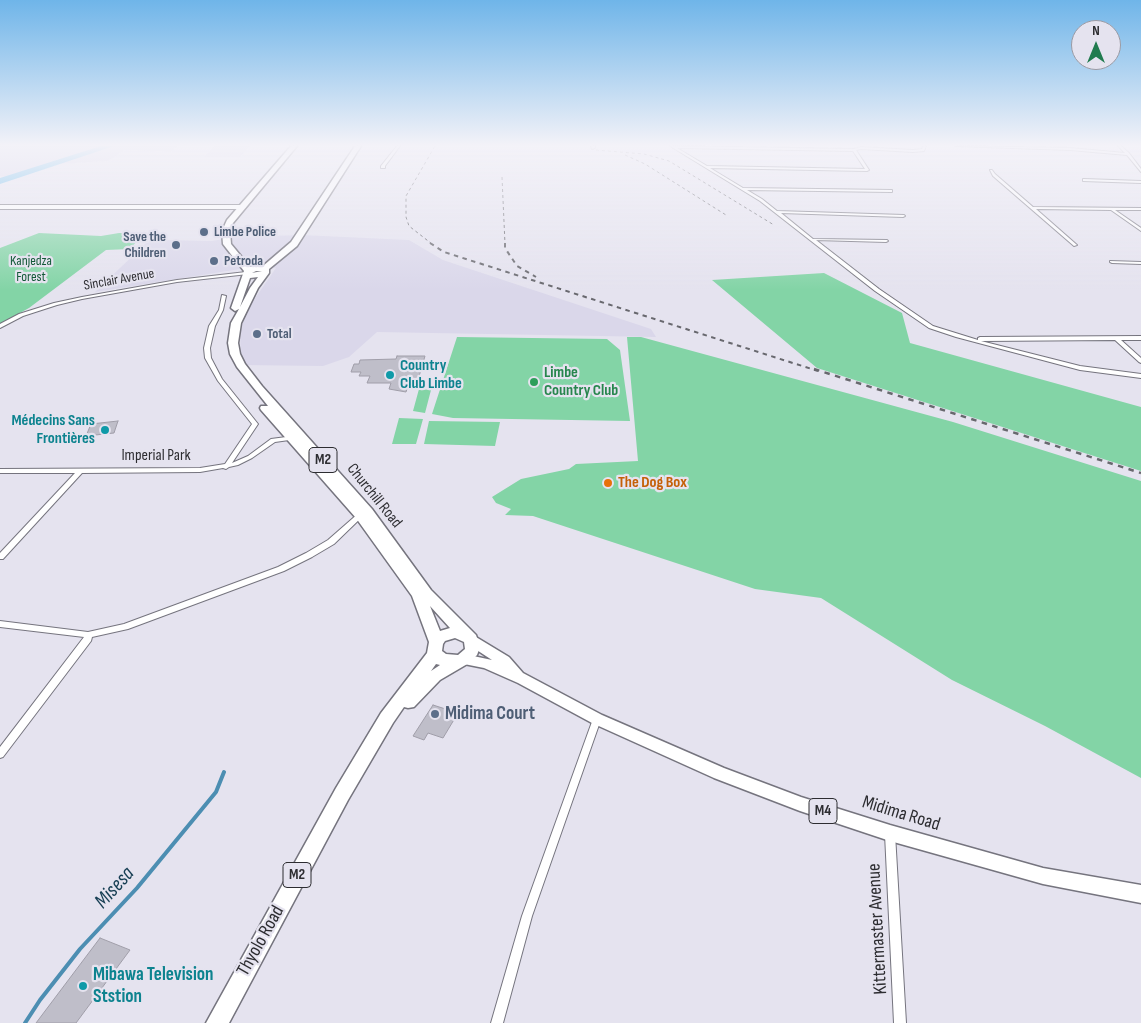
<!DOCTYPE html>
<html>
<head>
<meta charset="utf-8">
<style>
  body { margin:0 }
  #map { position:relative; width:1141px; height:1023px; overflow:hidden; background:#e5e3ef; font-family:"Sofia Sans Condensed",sans-serif }
  canvas { display:block }
  .north { position:absolute; left:1071px; top:20px; width:50px; height:50px; box-sizing:border-box; background:#e5e3ef; border:1px solid #9b9aa3; border-radius:50%; rotate:0deg; font-size:14px; font-weight:700; line-height:20px; text-align:center; color:#2d2d31 }
  .north::after { content:''; display:block; margin:auto; width:18px; height:22px; background:#217b4f; clip-path:polygon(50% 0,100% 100%,50% 72%,0 100%) }
</style>
</head>
<body>
<div id="map">
<canvas width="1141" height="1023"></canvas>
<div class="north">N</div>
</div>
<script>
const g = document.querySelector('canvas').getContext('2d');
g.lineJoin = 'round';
function fill(path, color) { g.fillStyle = color; g.fill(path, 'evenodd'); }
const poly = rows => new Path2D(rows.map(r => 'M' + r).join(''));
function stroke(path, color, width, dash) { g.strokeStyle = color; g.lineWidth = width; g.lineCap = dash ? 'butt' : 'round'; g.setLineDash(dash || []); g.stroke(path); }
function label(font, color, halo, rows, align = 'center') {
  g.font = font + ' "Sofia Sans Condensed",sans-serif'; g.lineWidth = 4.5; g.setLineDash([]); g.textBaseline = 'middle'; g.strokeStyle = halo; g.fillStyle = color; for (const [text, x, y, turn = 0] of rows) {
    g.save(); g.translate(x, y); g.rotate((+turn || 0) * Math.PI / 180); g.textAlign = isNaN(turn) ? turn : align; if (halo) g.strokeText(text, 0, 0); g.fillText(text, 0, 0); g.restore();
  }
}
fill(poly([
  [0,146,178,146,171,152,125,150,108,161,58,164,12,178,0,176],
  [215,146,250,146,240,157,204,157],
  [302,235,409,240,443,260,651,329,656,337,377,332,349,357,323,366,241,365,240,330,249,307,276,268,259,266,95,292,146,243,160,240,212,241,234,237]
]), '#dad7ea');
fill(poly([
  [39,233,101,236,119,233,144,233,130,249,106,250,29,308,0,324,0,248],
  [824,273,902,313,910,343,1141,407,1141,471,817,368,712,280],
  [457,337,607,339,620,350,630,421,453,418,432,414],
  [627,337,641,337,953,422,1141,481,1141,778,1045,726,952,680,821,598,755,589,533,516,505,515,511,509,496,503,492,497,521,479,569,469,576,464,638,461],
  [419,389,431,390,425,413,413,411],
  [399,418,423,419,416,444,392,444],
  [429,421,500,422,495,446,424,444]
]), '#83d4a6');
stroke(poly([
  [25,1023,40,1000,80,949,137,888,216,792,224,772]
]), '#4c8eb2', 4);
fill(poly([
  [101,146,114,146,0,184,0,178,101,146]
]), '#59b7ea');
const building = poly([
  [397,356,425,356,418,380,410,380,406,392,389,389,391,383,367,383,370,376,359,376,361,372,351,372,354,364,359,364,360,360,396,359,397,356],
  [118,421,114,433,86,436,91,424,118,421],
  [433,705,458,713,443,738,428,733,424,740,413,736,433,705],
  [100,938,130,950,76,1023,36,1023,100,938]
]);
fill(building, '#bfbec9');
stroke(building, '#a09ea9', 1);
const street = poly([
  [397,146,400,146,385,166,385,168,381,168,381,166,397,146],
  [591,146,595,146,595,148,592,149,591,146],
  [670,146,854,149,861,147,913,150,922,149,923,146,926,146,924,151,913,152,861,149,856,150,869,170,867,171,710,168,743,188,892,190,892,192,891,192,747,190,762,199,777,211,904,215,905,216,903,217,781,213,813,239,887,240,888,241,886,242,816,240,879,289,933,326,978,340,978,338,980,337,1141,336,1141,340,1121,340,1141,358,1141,363,1139,362,1115,340,981,341,1080,366,1141,374,1141,378,1080,370,956,337,929,328,875,291,760,201,670,146],
  [677,148,853,151,865,169,707,166,677,148],
  [955,146,1070,148,1125,153,1118,146,1121,146,1129,153,1141,169,1141,172,1127,155,1070,150,955,146],
  [990,170,992,170,995,174,1033,207,1141,208,1141,210,1115,210,1141,228,1141,231,1111,210,1036,209,1077,245,1074,246,993,176,990,170],
  [1084,179,1141,181,1141,183,1083,181,1083,179,1084,179],
  [1110,261,1141,262,1141,264,1112,263,1110,262,1110,261],
  [246,272,248,273,248,274,177,282,82,299,57,305,23,316,0,328,0,324,19,314,54,303,82,297,177,280,246,272],
  [222,295,226,296,223,310,215,326,210,348,211,358,222,379,258,424,232,463,248,456,271,439,294,436,296,437,297,438,296,439,275,442,252,458,238,465,229,467,226,469,223,468,200,472,82,473,3,559,0,559,0,553,75,473,0,473,0,469,200,468,225,464,252,424,218,381,205,358,204,348,209,326,219,310,222,295],
  [360,512,362,512,365,514,334,544,312,557,284,571,128,629,92,637,91,641,3,757,0,758,0,747,84,637,0,627,0,621,88,632,124,624,278,567,306,553,328,540,360,512],
  [597,715,600,716,601,719,532,916,503,1023,491,1023,522,916,593,719,594,716,597,715],
  [890,829,894,831,895,834,906,1023,894,1023,885,834,886,831,890,829]
]);
const secondary = poly([
  [0,205,243,205,246,207,243,209,0,209,0,205]
]);
const primary = poly([
  [471,634,509,657,523,673,602,715,724,768,801,797,890,825,1043,868,1141,885,1141,903,1043,884,890,841,800,811,714,778,592,723,518,683,484,668,459,663,457,659,459,655,464,654,492,660,466,643,464,639,466,635,471,634]
]);
const highway = poly([
  [291,146,297,146,233,223,230,231,231,244,250,267,263,266,291,242,355,146,361,146,297,246,269,269,269,273,258,288,241,323,238,343,240,354,245,364,262,386,372,509,431,590,476,635,480,647,477,655,469,663,440,680,414,707,408,708,404,707,393,723,348,800,229,1023,206,1023,336,788,381,713,427,653,429,642,412,596,356,518,261,410,260,408,261,406,268,406,237,367,230,354,228,343,231,323,239,309,235,311,231,308,244,271,223,244,222,231,227,220,291,146],
  [256,271,262,271,252,273,256,271],
  [258,277,250,288,240,307,250,278,258,277],
  [430,606,450,628,440,631,430,606],
  [455,638,464,642,465,649,458,655,446,654,442,651,443,644,445,641,455,638],
  [436,664,440,665,431,671,436,664]
]);
stroke(street, '#75747e', 2);
stroke(secondary, '#75747e', 2);
stroke(primary, '#75747e', 3);
stroke(highway, '#75747e', 3);
fill(street, '#fff');
fill(secondary, '#fff');
fill(primary, '#fff');
fill(highway, '#fff');
stroke(poly([
  [596,150,644,154,669,161,774,225],
  [625,155,645,164,726,215],
  [502,177,505,244],
  [432,244,409,226,406,217,406,196,435,146]
]), '#68686e', 1, [3, 3]);
stroke(poly([
  [430,243,444,252,818,371],
  [505,243,505,248,517,266,536,277]
]), '#68686e', 2, [4.5, 4.5]);
stroke(poly([
  [814,369,1141,473]
]), '#68686e', 2.5, [5.5, 5.5]);
const sky = g.createLinearGradient(0, 0, 0, 290);
sky.addColorStop(0, '#6fb5e9');
sky.addColorStop(0.5, '#f3f2f8');
sky.addColorStop(1, '#f3f2f800');
g.fillStyle = sky;
g.fillRect(0, 0, 1141, 290);
for (const [x, y, r, color] of [
  [204,232,5,"#5c6f8a"],
  [176,245,5,"#5c6f8a"],
  [214,261,5,"#5c6f8a"],
  [257,334,5,"#5c6f8a"],
  [390,375,5,"#0f9aa8"],
  [534,382,5,"#2e9e5b"],
  [105,430,5,"#0f9aa8"],
  [608,483,5,"#e8710a"],
  [435,714,5,"#5c6f8a"],
  [83,986,5,"#0f9aa8"]
]) { const dot = new Path2D(); dot.arc(x, y, r, 0, 2 * Math.PI); g.fillStyle = color; g.fill(dot); stroke(dot, '#e5e3ef', 2); }
label('bold 14px', '#4e5e75', '#e5e3ef', [
  ["Limbe Police",214,232],
  ["Save the",166,237,"right"],
  ["Children",166,253,"right"],
  ["Petroda",224,261],
  ["Total",267,334]
], 'left');
label('14px', '#135938', '#e5e3ef', [
  ["Kanjedza",31,261],
  ["Forest",31,277]
]);
label('14px', '#2d2d31', '#e5e3ef', [
  ["Sinclair Avenue",119,280,-10]
]);
for (const [x, y, w] of [
  [323,460,28],
  [823,811,28],
  [297,875,28]
]) { const box = new Path2D(); box.roundRect(x - w / 2, y - 12.5, w, 25, 4); g.fillStyle = '#e5e3ef'; g.fill(box); stroke(box, '#2d2d31', 1); }
label('bold 15px', '#2d2d31', null, [
  ["M2",323,460],
  ["M4",823,811],
  ["M2",297,875]
]);
label('bold 16px', '#0d838f', '#e5e3ef', [
  ["Country",400,366],
  ["Club Limbe",400,384],
  ["Médecins Sans",95,421,"right"],
  ["Frontières",95,439,"right"]
], 'left');
label('bold 16px', '#27864d', '#e5e3ef', [
  ["Limbe",544,373],
  ["Country Club",544,391]
], 'left');
label('16px', '#2d2d31', '#e5e3ef', [
  ["Imperial Park",156,456],
  ["Churchill Road",374,496,51]
]);
label('bold 16px', '#c56008', '#e5e3ef', [
  ["The Dog Box",618,483]
], 'left');
label('bold 19px', '#4e5e75', '#e5e3ef', [
  ["Midima Court",445,714]
], 'left');
label('19px', '#2d2d31', '#e5e3ef', [
  ["Midima Road",901,814,17],
  ["Kittermaster Avenue",878,929,-93],
  ["Thyolo Road",261,941,-61]
]);
label('bold 19px', '#0d838f', '#e5e3ef', [
  ["Mibawa Television",93,975],
  ["Ststion",93,997]
], 'left');
label('italic 21px', '#163e53', '#e5e3ef', [
  ["Misesa",115,888,-48]
]);
</script>
</body>
</html>
